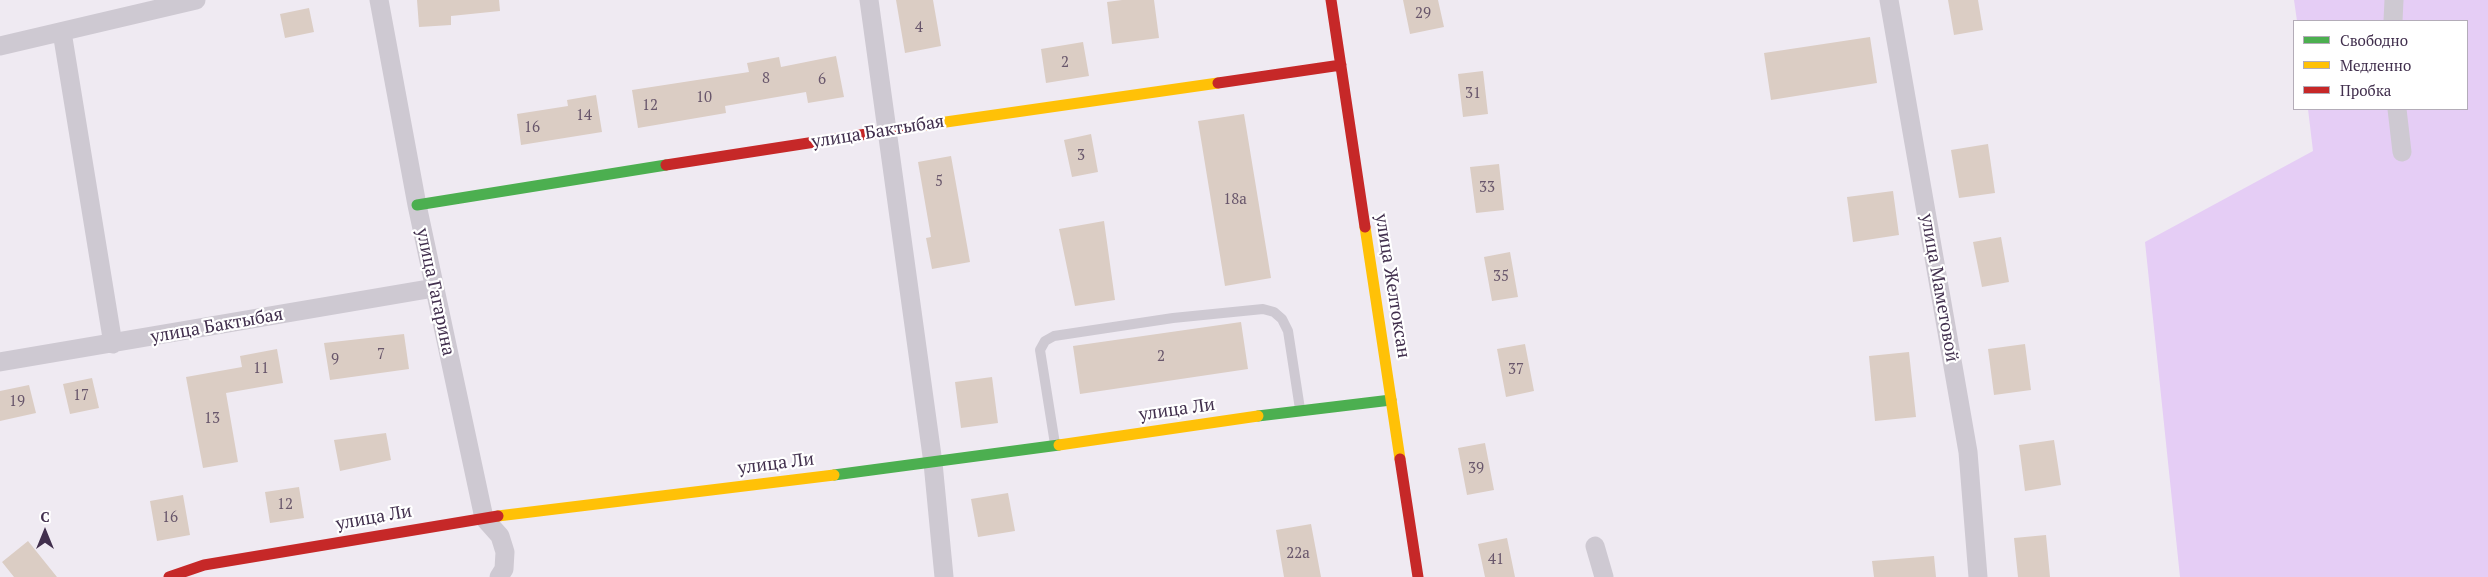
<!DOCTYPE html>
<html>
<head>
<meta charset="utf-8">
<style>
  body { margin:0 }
  #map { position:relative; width:2488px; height:577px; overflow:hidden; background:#efeaf2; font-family:"PT Serif",serif }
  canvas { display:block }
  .legend { position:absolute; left:2293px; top:20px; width:175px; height:90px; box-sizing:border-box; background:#fff; border:1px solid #b3acb8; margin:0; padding:6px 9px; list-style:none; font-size:15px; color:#412f4d }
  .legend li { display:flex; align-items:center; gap:10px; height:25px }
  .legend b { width:25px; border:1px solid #b3acb8 }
  .north { position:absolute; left:20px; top:507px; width:50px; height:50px; -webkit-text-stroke:4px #fff; paint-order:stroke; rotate:0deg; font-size:14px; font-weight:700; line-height:20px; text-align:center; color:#412f4d }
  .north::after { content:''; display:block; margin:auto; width:18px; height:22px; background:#412f4d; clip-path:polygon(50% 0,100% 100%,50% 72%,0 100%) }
</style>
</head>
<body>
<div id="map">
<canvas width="2488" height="577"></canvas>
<ul class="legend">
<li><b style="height:6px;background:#4caf50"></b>Свободно</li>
<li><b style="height:6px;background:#ffc107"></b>Медленно</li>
<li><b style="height:6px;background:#c62828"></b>Пробка</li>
</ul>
<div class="north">С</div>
</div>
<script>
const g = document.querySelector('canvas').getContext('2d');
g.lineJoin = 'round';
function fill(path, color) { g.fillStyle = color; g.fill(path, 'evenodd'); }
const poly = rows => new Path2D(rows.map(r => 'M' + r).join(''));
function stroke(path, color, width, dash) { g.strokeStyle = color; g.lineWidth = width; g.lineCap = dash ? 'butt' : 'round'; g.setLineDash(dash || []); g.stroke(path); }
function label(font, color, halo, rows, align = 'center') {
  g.font = font + ' "PT Serif",serif'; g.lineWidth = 4.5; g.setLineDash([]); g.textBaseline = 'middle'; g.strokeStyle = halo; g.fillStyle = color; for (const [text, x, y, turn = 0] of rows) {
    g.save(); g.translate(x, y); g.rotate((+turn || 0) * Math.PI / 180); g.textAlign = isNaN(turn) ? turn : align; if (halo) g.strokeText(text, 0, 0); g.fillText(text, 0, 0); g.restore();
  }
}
fill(poly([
  [2294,0,2488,0,2488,577,2180,577,2145,242,2313,151,2308,109,2467,109,2467,21,2297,21]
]), '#e5cdf5');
fill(poly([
  [417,0,499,0,500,11,451,16,451,25,419,27],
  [896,0,933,0,941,46,905,53],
  [1122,0,1154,0,1159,38,1112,44,1107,2],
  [1403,0,1438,0,1444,27,1410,34],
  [1948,0,1978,0,1983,30,1954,35],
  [309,8,314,32,285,38,280,14],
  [1870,37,1877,83,1771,100,1764,53],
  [1083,42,1089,76,1046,83,1041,49],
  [836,56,844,97,808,103,806,92,725,106,726,113,638,128,632,90,749,72,747,63,779,57,781,67],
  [1483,71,1488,114,1463,117,1458,74],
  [596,95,602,132,521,145,517,114,568,106,567,100],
  [1244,114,1271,278,1225,286,1198,121],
  [1091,134,1098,172,1072,177,1064,140],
  [1988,144,1995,193,1959,198,1951,150],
  [951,156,970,262,932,269,926,238,931,237,918,162],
  [1499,164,1504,210,1476,213,1470,167],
  [1893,191,1899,235,1853,242,1847,197],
  [1104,221,1115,300,1075,306,1059,229],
  [2001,237,2009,282,1982,287,1973,242],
  [1510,252,1518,297,1492,301,1484,257],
  [1241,322,1248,369,1080,394,1073,346],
  [404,334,409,369,330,380,324,343],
  [1525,344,1534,391,1506,397,1497,349],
  [2025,344,2031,390,1994,395,1988,349],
  [277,349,283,383,226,393,238,462,203,468,186,377,242,367,240,356],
  [1909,352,1916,417,1875,421,1869,356],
  [992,377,998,423,961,428,955,382],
  [92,378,99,408,70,414,63,384],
  [29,385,36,413,0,421,0,391],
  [386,433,391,460,340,471,334,440],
  [2054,440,2061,485,2025,491,2019,445],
  [1485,443,1494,490,1467,495,1458,448],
  [299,487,304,518,270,523,265,492],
  [1008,493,1015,531,978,537,971,499],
  [183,495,190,535,157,541,150,501],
  [1311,524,1321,577,1284,577,1276,530],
  [2046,535,2050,577,2018,577,2014,538],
  [1507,538,1515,577,1485,577,1478,544],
  [28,541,57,577,14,577,2,562],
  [1934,556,1936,577,1874,577,1872,561]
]), '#dbcdc4');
stroke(poly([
  [1055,444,1040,350,1045,341,1054,336,1173,318,1263,309,1274,312,1282,319,1288,331,1300,409]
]), '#cec9d2', 10);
stroke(poly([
  [379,0,417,205,484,518,500,536,505,552,504,569,499,577],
  [869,0,933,463,944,577],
  [1889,0,1968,452,1978,577],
  [2393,21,2394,0],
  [62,32,113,344],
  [0,46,196,0],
  [2397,109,2402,152],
  [0,362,434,288],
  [1595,546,1604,577]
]), '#cec9d2', 19);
stroke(poly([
  [417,205,666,165],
  [1258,416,1391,400],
  [834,475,1059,445]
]), '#4caf50', 11);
stroke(poly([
  [925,125,1218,83],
  [1365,227,1400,459],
  [1059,445,1258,416],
  [498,516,834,475]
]), '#ffc107', 11);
stroke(poly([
  [1331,0,1365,227],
  [1218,83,1341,65],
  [666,165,925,125],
  [1400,459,1418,577],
  [169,577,204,565,498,516]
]), '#c62828', 11);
label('15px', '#68566b', null, [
  ["29",1423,14],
  ["4",919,28],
  ["2",1065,63],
  ["8",766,79],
  ["6",822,80],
  ["31",1473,94],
  ["10",704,98],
  ["12",650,106],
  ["14",584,116],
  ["16",532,128],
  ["3",1081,156],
  ["5",939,182],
  ["33",1487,188],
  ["18а",1235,200],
  ["35",1501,277],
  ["7",381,355],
  ["2",1161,357],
  ["9",335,360],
  ["11",261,369],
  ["37",1516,370],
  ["17",81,396],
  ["19",17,402],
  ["13",212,419],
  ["39",1476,469],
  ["12",285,505],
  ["16",170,518],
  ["22а",1298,554],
  ["41",1496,560]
]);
label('18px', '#412f4d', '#fff', [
  ["улица Бактыбая",878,132,-9],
  ["улица Желтоксан",1392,286,81],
  ["улица Маметовой",1939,288,80],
  ["улица Гагарина",435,292,78],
  ["улица Бактыбая",217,326,-10],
  ["улица Ли",1177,410,-8],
  ["улица Ли",776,464,-7],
  ["улица Ли",374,518,-10]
]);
</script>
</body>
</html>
